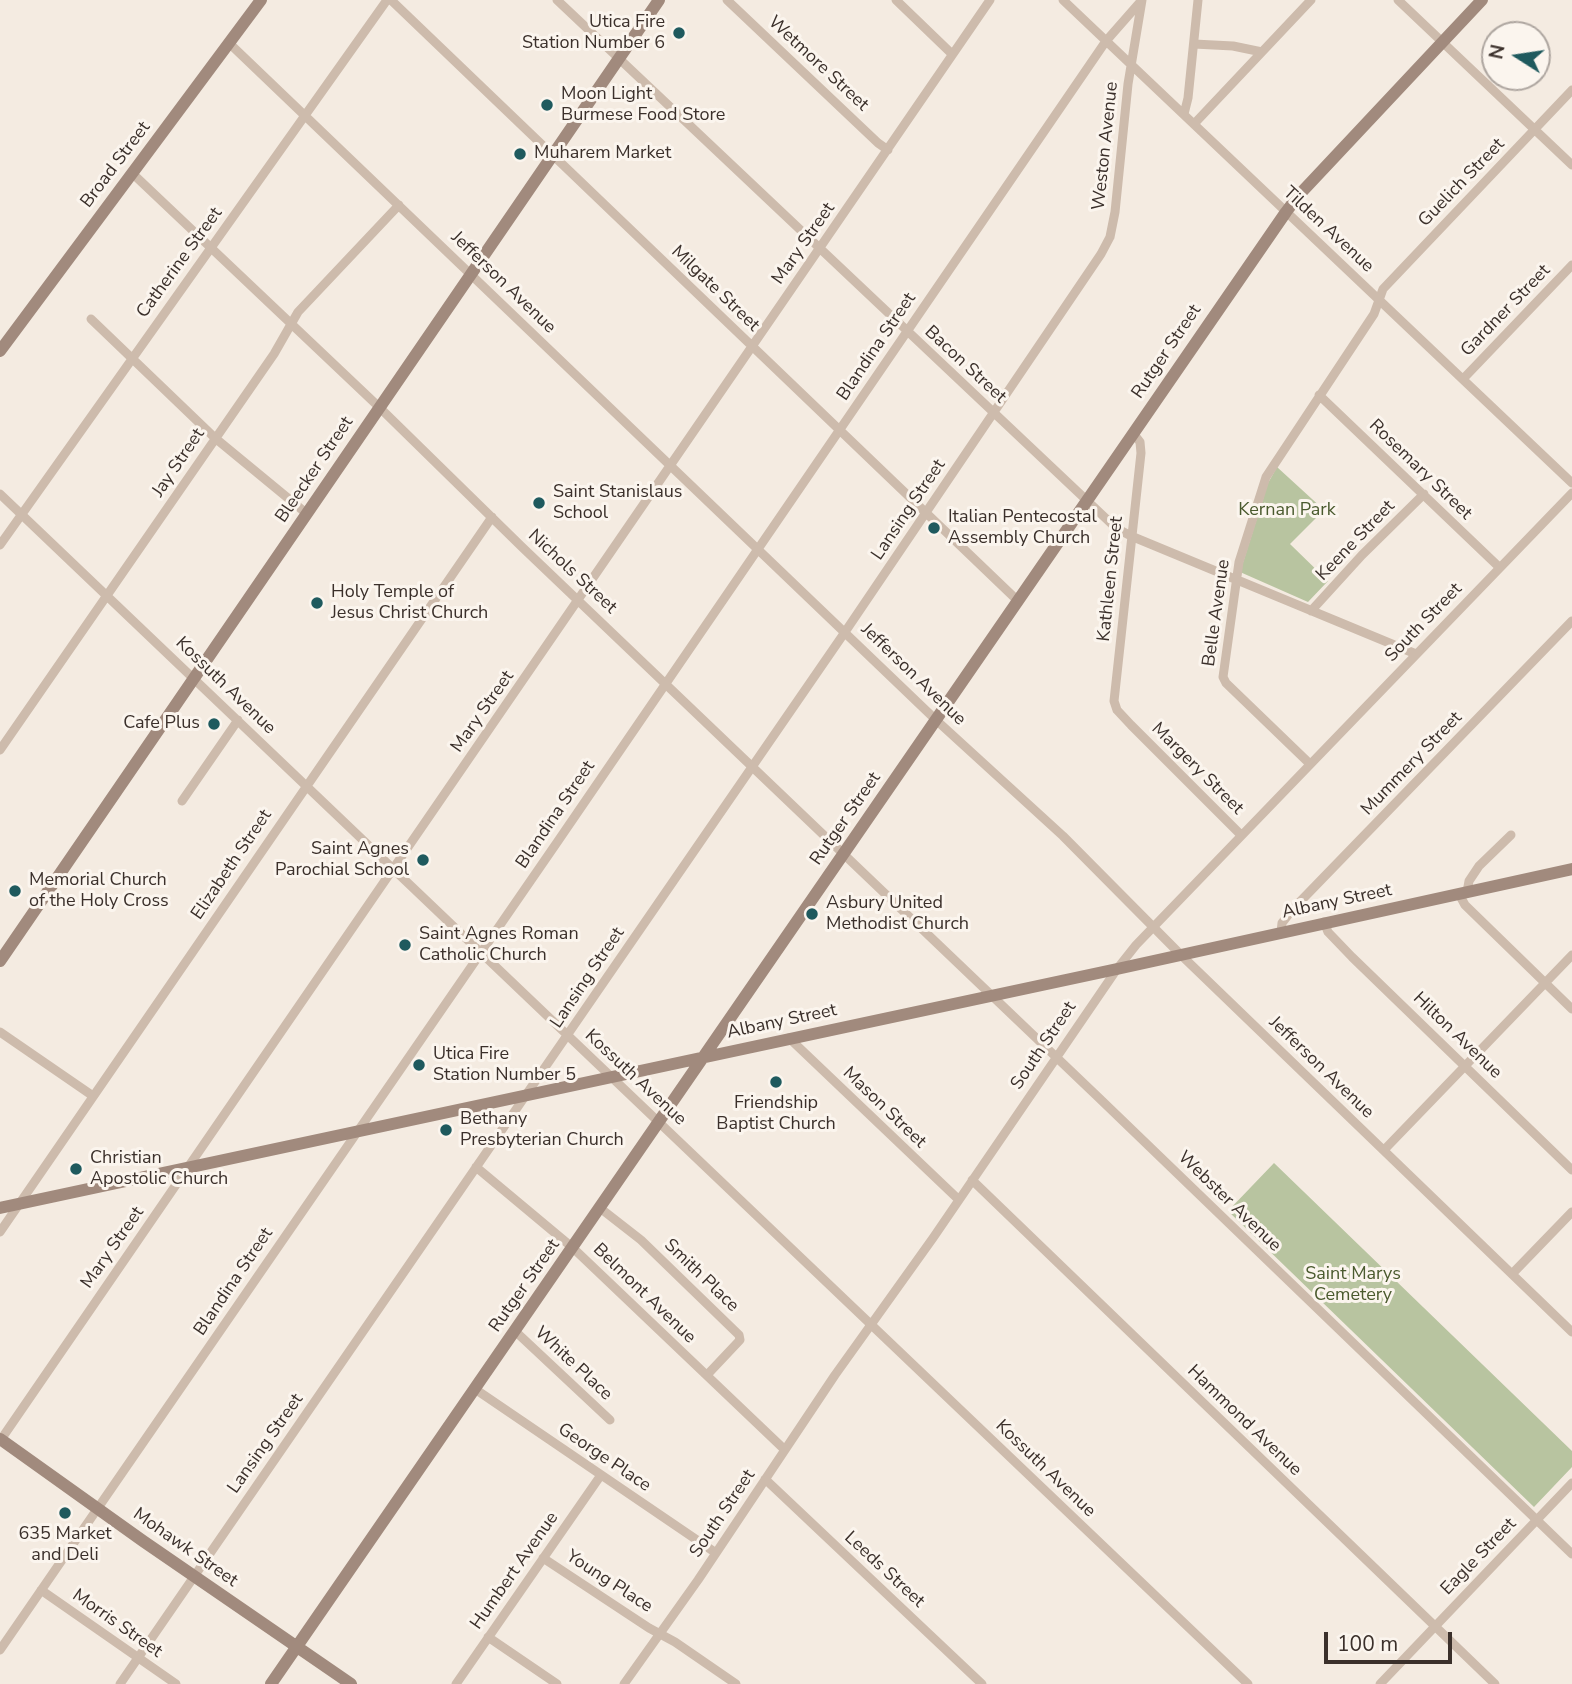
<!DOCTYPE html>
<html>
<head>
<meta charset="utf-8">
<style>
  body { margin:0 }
  #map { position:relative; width:1572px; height:1684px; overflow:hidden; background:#f4ebe1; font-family:"Nunito Sans",sans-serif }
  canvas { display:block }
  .north { position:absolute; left:1481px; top:21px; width:70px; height:70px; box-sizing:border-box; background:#fbf5ee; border:2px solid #aea6a0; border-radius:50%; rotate:282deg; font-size:19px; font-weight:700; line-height:28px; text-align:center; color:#3b302b }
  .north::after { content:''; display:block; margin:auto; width:24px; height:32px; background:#1f5a5e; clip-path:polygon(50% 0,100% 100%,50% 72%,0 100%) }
  .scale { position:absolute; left:1324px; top:1632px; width:128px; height:32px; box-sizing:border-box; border:4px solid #3b302b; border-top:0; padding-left:9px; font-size:21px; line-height:24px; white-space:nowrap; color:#3b302b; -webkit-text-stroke:5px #fbf5ee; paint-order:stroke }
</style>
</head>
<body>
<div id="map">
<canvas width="1572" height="1684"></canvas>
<div class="north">N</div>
<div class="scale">100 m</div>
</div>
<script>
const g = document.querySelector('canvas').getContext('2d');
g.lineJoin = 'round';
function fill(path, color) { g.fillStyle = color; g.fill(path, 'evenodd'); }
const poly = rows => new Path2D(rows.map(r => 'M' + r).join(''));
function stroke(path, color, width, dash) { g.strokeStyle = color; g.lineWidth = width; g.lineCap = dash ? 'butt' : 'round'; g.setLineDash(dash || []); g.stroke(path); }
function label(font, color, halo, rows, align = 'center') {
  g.font = font + ' "Nunito Sans",sans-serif'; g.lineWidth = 6; g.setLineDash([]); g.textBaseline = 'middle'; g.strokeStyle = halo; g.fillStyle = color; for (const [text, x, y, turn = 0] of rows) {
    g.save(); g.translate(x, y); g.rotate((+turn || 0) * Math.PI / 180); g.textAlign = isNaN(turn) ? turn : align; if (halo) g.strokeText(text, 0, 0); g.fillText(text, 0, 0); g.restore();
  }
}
fill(poly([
  [1277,467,1324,510,1290,544,1328,581,1308,602,1240,572,1268,483],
  [1274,1163,1572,1451,1572,1467,1534,1507,1228,1211]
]), '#b8c4a0');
stroke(poly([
  [391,0,1017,600],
  [557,0,1116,528,1131,536,1416,654],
  [727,0,878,143,888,150],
  [896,0,952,54],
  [1063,0,1572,483],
  [1398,0,1572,165],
  [229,43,936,720,1063,836,1181,955,1572,1332],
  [1194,44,1233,46,1262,52],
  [1184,114,1188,98,1198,0],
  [1194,124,1311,0],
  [132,173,379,407,522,547,1098,1097,1572,1554],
  [91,319,215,438,306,513],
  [1463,379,1572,265],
  [1319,395,1499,567],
  [1133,433,1140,442,1141,453,1114,701,1117,710,1131,725,1241,835],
  [0,494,1248,1684],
  [0,545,387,0],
  [1311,611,1362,555,1424,494],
  [0,750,274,354,298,312,399,205],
  [1310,764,1226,683,1223,677,1239,562,1266,477,1374,314,1383,289,1572,90],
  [182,801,238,720],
  [1467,892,1469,881,1479,866,1511,835],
  [1459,894,1465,905,1572,1009],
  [1324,922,1328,932,1352,957,1572,1170],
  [1281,932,1282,923,1292,910,1572,621],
  [0,1032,93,1096],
  [789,1038,958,1199],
  [1384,1150,1572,955],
  [476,1167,573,1248,785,1450],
  [972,1180,1495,1684],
  [600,1208,641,1240,739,1335,740,1340,707,1375],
  [0,1232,492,517],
  [1512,1274,1572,1212],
  [515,1331,610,1420],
  [475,1389,716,1553],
  [0,1441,990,0],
  [765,1479,982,1684],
  [543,1558,649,1628,675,1642,736,1684],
  [41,1590,176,1684],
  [488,1637,557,1684],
  [0,1650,558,841,1106,41,1142,0],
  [120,1684,845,632,1101,254,1110,237,1115,212,1128,84,1142,0],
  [456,1684,601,1475],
  [624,1684,698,1580,835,1375,933,1238,1117,969,1136,945,1572,493],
  [1380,1684,1572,1483]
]), '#cdbbac', 9);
stroke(poly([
  [0,351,261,0],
  [0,961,659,0],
  [0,1208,1117,969,1572,869],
  [0,1439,143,1541,351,1684],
  [271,1684,1286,212,1298,196,1482,0]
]), '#a18a7d', 12);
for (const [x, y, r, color] of [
  [679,33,7,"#1f5a5e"],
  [547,105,7,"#1f5a5e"],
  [520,154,7,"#1f5a5e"],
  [539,503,7,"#1f5a5e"],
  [934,528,7,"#1f5a5e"],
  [317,603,7,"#1f5a5e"],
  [214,724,7,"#1f5a5e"],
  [423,860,7,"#1f5a5e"],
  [15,891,7,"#1f5a5e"],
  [812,914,7,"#1f5a5e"],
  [405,945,7,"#1f5a5e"],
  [419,1065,7,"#1f5a5e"],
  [776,1082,7,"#1f5a5e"],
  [446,1130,7,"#1f5a5e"],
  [76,1169,7,"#1f5a5e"],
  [65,1513,7,"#1f5a5e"]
]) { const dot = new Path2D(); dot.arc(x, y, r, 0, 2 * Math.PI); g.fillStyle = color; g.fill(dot); stroke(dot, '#fbf5ee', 2.5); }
label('18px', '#3b302b', '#fbf5ee', [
  ["Utica Fire",665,23,"right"],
  ["Station Number 6",665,44,"right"],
  ["Moon Light",561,95],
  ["Burmese Food Store",561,116],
  ["Muharem Market",534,154],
  ["Saint Stanislaus",553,493],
  ["School",553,514],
  ["Italian Pentecostal",948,518],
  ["Assembly Church",948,539],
  ["Holy Temple of",331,593],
  ["Jesus Christ Church",331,614],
  ["Cafe Plus",200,724,"right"],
  ["Saint Agnes",409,850,"right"],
  ["Parochial School",409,871,"right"],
  ["Memorial Church",29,881],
  ["of the Holy Cross",29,902],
  ["Asbury United",826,904],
  ["Methodist Church",826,925],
  ["Saint Agnes Roman",419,935],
  ["Catholic Church",419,956],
  ["Utica Fire",433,1055],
  ["Station Number 5",433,1076],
  ["Friendship",776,1104,"center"],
  ["Baptist Church",776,1125,"center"],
  ["Bethany",460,1120],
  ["Presbyterian Church",460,1141],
  ["Christian",90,1159],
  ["Apostolic Church",90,1180],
  ["635 Market",65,1535,"center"],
  ["and Deli",65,1556,"center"]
], 'left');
label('18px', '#3b302b', '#fbf5ee', [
  ["Wetmore Street",818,64,43],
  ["Weston Avenue",1106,146,-84],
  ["Broad Street",116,165,-53],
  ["Guelich Street",1462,183,-46],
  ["Tilden Avenue",1328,230,43],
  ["Mary Street",804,244,-55],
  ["Catherine Street",180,263,-54],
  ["Jefferson Avenue",503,283,44],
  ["Milgate Street",715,289,44],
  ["Gardner Street",1506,311,-46],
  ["Blandina Street",877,347,-56],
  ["Rutger Street",1167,352,-56],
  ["Bacon Street",965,365,43],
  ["Jay Street",179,463,-56],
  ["Bleecker Street",315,470,-56],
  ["Rosemary Street",1420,470,44],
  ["Lansing Street",909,510,-56],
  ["Keene Street",1356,541,-46],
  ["Nichols Street",572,572,43],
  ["Kathleen Street",1111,579,-84],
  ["Belle Avenue",1217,613,-82],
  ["South Street",1424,623,-46],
  ["Jefferson Avenue",913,675,44],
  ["Kossuth Avenue",225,686,44],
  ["Mary Street",483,712,-55],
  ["Mummery Street",1412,764,-46],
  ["Margery Street",1197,769,45],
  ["Blandina Street",556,815,-56],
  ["Rutger Street",846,819,-55],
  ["Elizabeth Street",232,865,-56],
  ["Albany Street",1337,902,-12],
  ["Lansing Street",588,978,-56],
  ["Albany Street",782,1022,-12],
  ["Hilton Avenue",1457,1036,44],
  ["South Street",1044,1046,-56],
  ["Jefferson Avenue",1321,1068,44],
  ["Kossuth Avenue",635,1078,43],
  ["Mason Street",884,1108,44],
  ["Webster Avenue",1229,1202,44],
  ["Mary Street",113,1248,-55],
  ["Smith Place",701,1276,44],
  ["Blandina Street",234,1282,-56],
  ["Rutger Street",525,1286,-55],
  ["Belmont Avenue",644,1294,44],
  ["White Place",573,1364,43],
  ["Hammond Avenue",1244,1421,44],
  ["Lansing Street",266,1444,-55],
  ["George Place",604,1458,34],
  ["Kossuth Avenue",1045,1469,44],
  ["South Street",723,1514,-56],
  ["Mohawk Street",185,1548,35],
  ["Eagle Street",1479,1557,-46],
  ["Leeds Street",884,1570,43],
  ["Humbert Avenue",515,1571,-55],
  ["Young Place",609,1582,33],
  ["Morris Street",117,1624,35]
]);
label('18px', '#4a5a2e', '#fbf5ee', [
  ["Kernan Park",1287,511],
  ["Saint Marys",1353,1275],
  ["Cemetery",1353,1296]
]);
</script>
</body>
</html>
